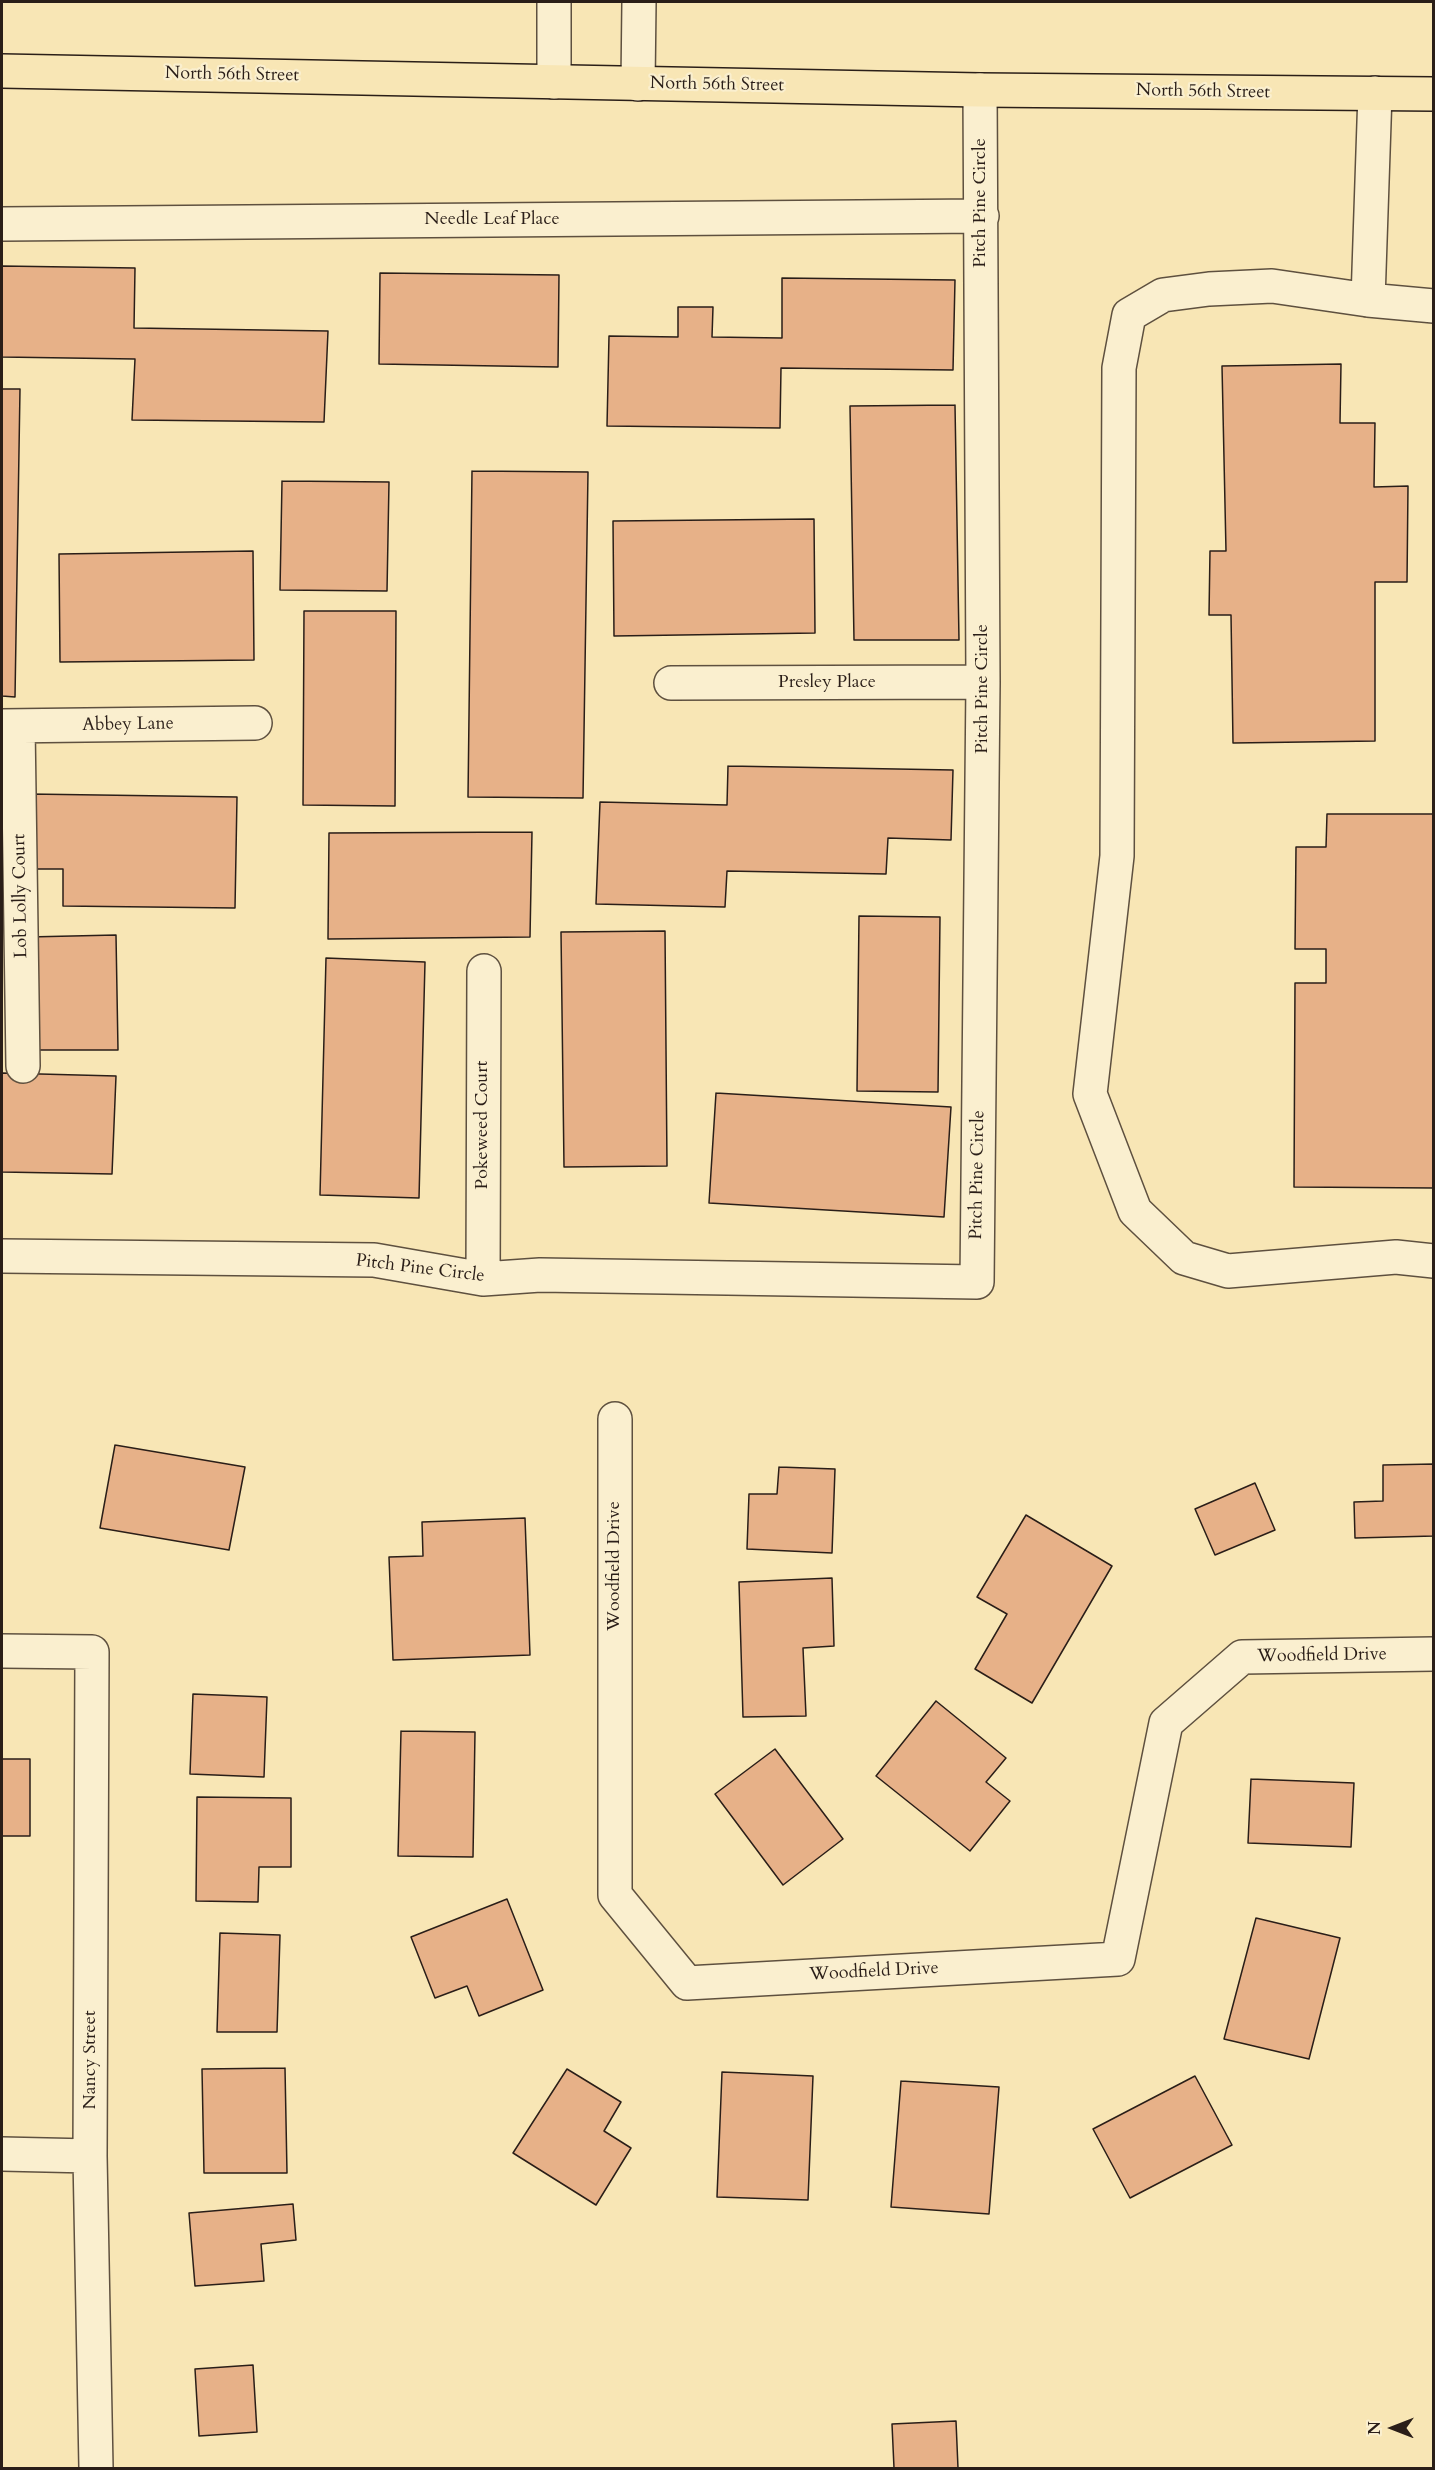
<!DOCTYPE html>
<html>
<head>
<meta charset="utf-8">
<style>
  body { margin:0 }
  #map { position:relative; width:1435px; height:2470px; overflow:hidden; background:#f8e6b5; font-family:Cardo,serif }
  canvas { display:block }
  .frame { position:absolute; inset:0; border:3px solid #2a1e18; pointer-events:none }
  .north { position:absolute; left:1363px; top:2398px; width:60px; height:60px; -webkit-text-stroke:4px #faefcf; paint-order:stroke; rotate:270deg; font-size:16px; font-weight:700; line-height:24px; text-align:center; color:#2a1e18 }
  .north::after { content:''; display:block; margin:auto; width:21px; height:27px; background:#2a1e18; clip-path:polygon(50% 0,100% 100%,50% 72%,0 100%) }
</style>
</head>
<body>
<div id="map">
<canvas width="1435" height="2470"></canvas>
<div class="frame"></div>
<div class="north">N</div>
</div>
<script>
const g = document.querySelector('canvas').getContext('2d');
g.lineJoin = 'round';
function fill(path, color) { g.fillStyle = color; g.fill(path, 'evenodd'); }
const poly = rows => new Path2D(rows.map(r => 'M' + r).join(''));
function stroke(path, color, width, dash) { g.strokeStyle = color; g.lineWidth = width; g.lineCap = dash ? 'butt' : 'round'; g.setLineDash(dash || []); g.stroke(path); }
function label(font, color, halo, rows, align = 'center') {
  g.font = font + ' Cardo,serif'; g.lineWidth = 4.5; g.setLineDash([]); g.textBaseline = 'middle'; g.strokeStyle = halo; g.fillStyle = color; for (const [text, x, y, turn = 0] of rows) {
    g.save(); g.translate(x, y); g.rotate((+turn || 0) * Math.PI / 180); g.textAlign = isNaN(turn) ? turn : align; if (halo) g.strokeText(text, 0, 0); g.fillText(text, 0, 0); g.restore();
  }
}
const building = poly([
  [2,266,135,268,134,328,328,331,324,422,132,420,135,359,2,357,2,266],
  [380,273,559,275,558,367,379,364,380,273],
  [782,278,955,280,953,370,781,368,780,428,607,426,609,336,678,337,678,307,713,307,712,337,782,338,782,278],
  [1341,364,1340,423,1375,423,1374,487,1408,486,1407,582,1375,582,1375,741,1233,743,1231,615,1209,615,1210,551,1226,551,1222,366,1341,364],
  [2,389,20,389,15,697,2,696,2,389],
  [955,405,959,640,854,640,850,406,955,405],
  [472,471,588,472,583,798,468,797,472,471],
  [282,481,389,482,387,591,280,590,282,481],
  [814,519,815,633,614,636,613,521,814,519],
  [253,551,254,660,60,662,59,554,253,551],
  [304,611,396,611,395,806,303,805,304,611],
  [728,766,953,770,951,840,888,838,886,874,727,871,725,907,596,904,600,802,727,805,728,766],
  [29,794,237,797,235,908,63,906,63,869,28,869,29,794],
  [1327,814,1434,814,1434,1188,1294,1187,1295,983,1326,983,1326,949,1295,949,1296,847,1326,847,1327,814],
  [532,832,530,937,328,939,329,833,532,832],
  [859,916,940,917,938,1092,857,1091,859,916],
  [665,931,667,1166,564,1167,561,932,665,931],
  [116,935,118,1050,30,1050,28,937,116,935],
  [326,958,425,962,419,1198,320,1195,326,958],
  [2,1073,116,1076,112,1174,2,1172,2,1073],
  [716,1093,951,1107,944,1217,709,1203,716,1093],
  [115,1445,245,1467,229,1550,100,1528,115,1445],
  [1434,1464,1434,1536,1355,1538,1354,1502,1383,1501,1383,1465,1434,1464],
  [779,1467,835,1469,832,1553,747,1549,749,1494,777,1494,779,1467],
  [1255,1483,1275,1530,1215,1555,1195,1509,1255,1483],
  [1026,1515,1112,1566,1032,1703,975,1669,1007,1614,977,1597,1026,1515],
  [525,1518,530,1655,393,1660,389,1557,423,1556,422,1522,525,1518],
  [832,1578,834,1646,803,1648,806,1716,743,1717,739,1582,832,1578],
  [193,1694,267,1697,264,1777,190,1774,193,1694],
  [936,1701,1006,1758,986,1782,1010,1801,970,1851,876,1776,936,1701],
  [401,1731,475,1732,473,1857,398,1856,401,1731],
  [775,1749,843,1839,783,1885,715,1794,775,1749],
  [2,1759,30,1759,30,1836,2,1836,2,1759],
  [1251,1779,1354,1783,1351,1847,1248,1843,1251,1779],
  [197,1797,291,1798,291,1867,259,1867,258,1902,196,1901,197,1797],
  [507,1899,543,1990,479,2016,467,1986,435,1998,411,1937,507,1899],
  [1256,1918,1340,1938,1309,2059,1224,2039,1256,1918],
  [220,1933,280,1935,277,2032,217,2032,220,1933],
  [285,2068,287,2173,204,2173,202,2069,285,2068],
  [567,2069,621,2102,604,2131,631,2148,596,2205,513,2153,567,2069],
  [722,2072,813,2076,808,2200,717,2197,722,2072],
  [1195,2076,1232,2145,1130,2198,1093,2129,1195,2076],
  [901,2081,999,2087,989,2214,891,2207,901,2081],
  [293,2204,296,2240,261,2244,264,2281,195,2286,189,2213,293,2204],
  [253,2365,257,2432,199,2436,195,2369,253,2365],
  [956,2421,958,2468,894,2468,892,2424,956,2421]
]);
fill(building, '#e7b188');
stroke(building, '#2a1e18', 1.5);
const minor = poly([
  [554,2,554,82],
  [638,84,639,2],
  [2,224,982,216],
  [1368,300,1375,93],
  [1434,306,1368,300,1272,286,1209,289,1163,295,1129,315,1119,368,1117,856,1090,1094,1135,1211,1184,1258,1228,1271,1396,1257,1434,1261],
  [671,683,983,682],
  [2,726,255,723],
  [18,726,23,1066],
  [2,1256,374,1260,483,1279,540,1275,977,1282,983,682,980,90],
  [483,1279,484,971],
  [615,1419,615,1895,687,1983,1118,1959,1166,1723,1242,1657,1434,1654],
  [2,1651,92,1652,90,2156,96,2468],
  [2,2154,90,2156]
]);
const major = poly([
  [2,71,980,90,1434,94]
]);
stroke(minor, '#5e503f', 36);
stroke(major, '#2a1e18', 36);
stroke(minor, '#faefcf', 33);
stroke(major, '#f8e6b5', 33);
label('18px', '#2a1e18', '#faefcf', [
  ["North 56th Street",232,75,1],
  ["North 56th Street",717,85,1],
  ["North 56th Street",1203,92,1],
  ["Pitch Pine Circle",981,203,-90],
  ["Needle Leaf Place",492,220],
  ["Presley Place",827,683],
  ["Pitch Pine Circle",983,689,-90],
  ["Abbey Lane",128,725,-1],
  ["Lob Lolly Court",21,896,-91],
  ["Pokeweed Court",483,1125,-90],
  ["Pitch Pine Circle",978,1175,-89],
  ["Pitch Pine Circle",420,1269,7],
  ["Woodfield Drive",615,1566,-90],
  ["Woodfield Drive",1322,1656,-1],
  ["Woodfield Drive",874,1972,-3],
  ["Nancy Street",91,2060,-90]
]);
</script>
</body>
</html>
